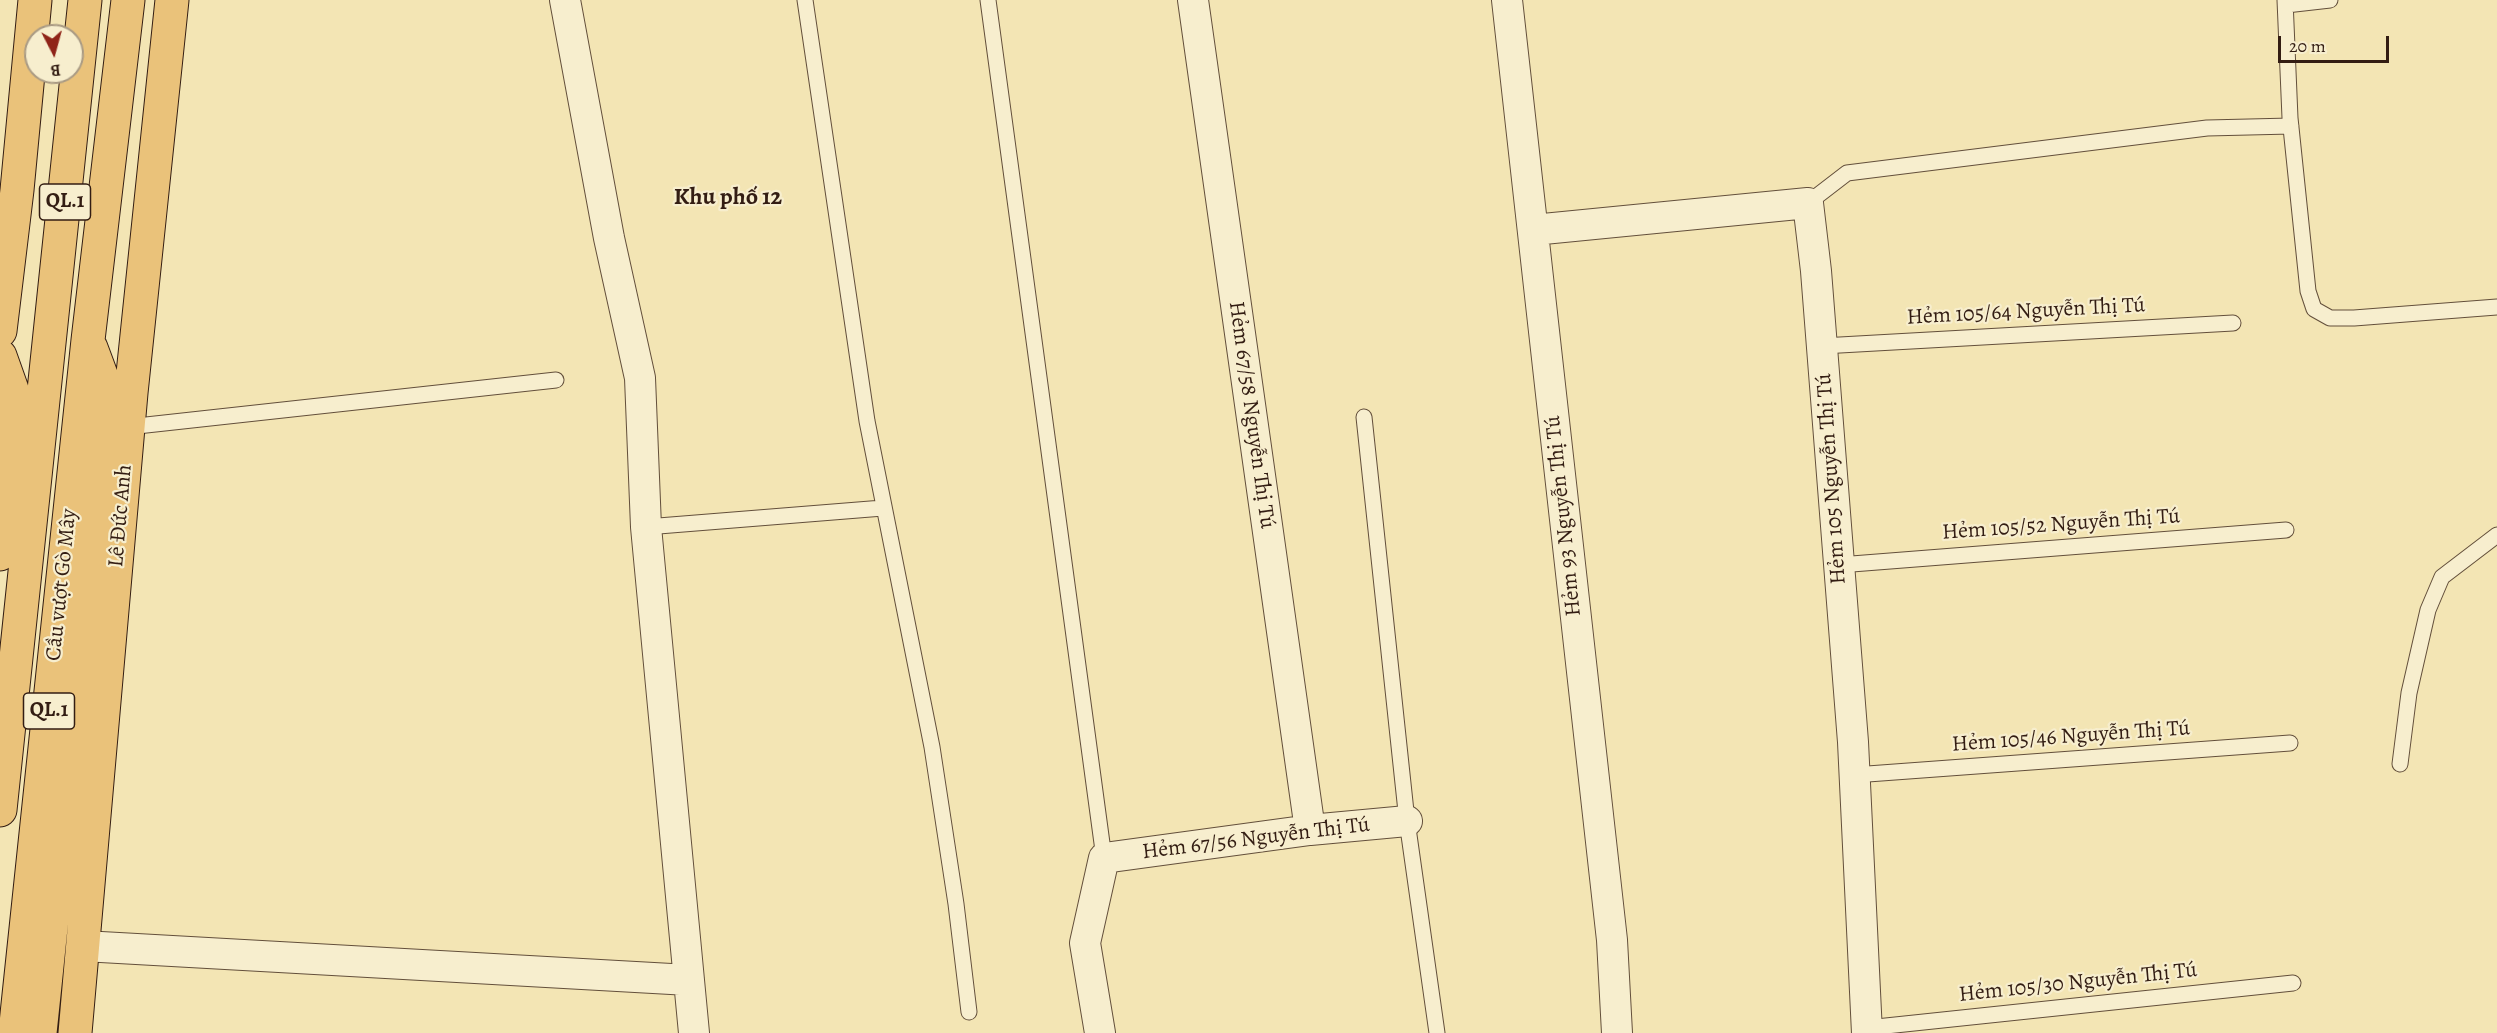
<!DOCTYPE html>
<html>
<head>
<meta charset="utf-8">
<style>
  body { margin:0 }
  #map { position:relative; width:2497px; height:1033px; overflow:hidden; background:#f3e5b4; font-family:Alegreya,serif }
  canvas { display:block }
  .north { position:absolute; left:24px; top:24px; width:60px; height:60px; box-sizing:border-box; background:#f7eece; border:2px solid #a99a83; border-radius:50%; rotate:174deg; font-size:16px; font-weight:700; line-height:24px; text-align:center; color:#331d13 }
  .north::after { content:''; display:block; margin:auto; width:21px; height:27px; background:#8f2418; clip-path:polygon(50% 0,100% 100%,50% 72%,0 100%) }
  .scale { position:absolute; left:2278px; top:36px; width:111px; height:27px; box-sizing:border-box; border:3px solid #331d13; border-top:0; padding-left:8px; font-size:18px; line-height:21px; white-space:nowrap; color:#331d13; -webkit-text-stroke:4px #f7eece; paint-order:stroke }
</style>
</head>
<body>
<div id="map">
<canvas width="2497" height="1033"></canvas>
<div class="north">B</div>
<div class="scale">20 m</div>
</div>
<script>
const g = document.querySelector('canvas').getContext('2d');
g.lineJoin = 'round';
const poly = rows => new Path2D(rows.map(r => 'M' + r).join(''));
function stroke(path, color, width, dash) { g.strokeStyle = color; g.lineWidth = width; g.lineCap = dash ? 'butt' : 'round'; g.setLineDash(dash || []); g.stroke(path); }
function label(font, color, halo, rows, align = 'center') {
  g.font = font + ' Alegreya,serif'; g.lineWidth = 4.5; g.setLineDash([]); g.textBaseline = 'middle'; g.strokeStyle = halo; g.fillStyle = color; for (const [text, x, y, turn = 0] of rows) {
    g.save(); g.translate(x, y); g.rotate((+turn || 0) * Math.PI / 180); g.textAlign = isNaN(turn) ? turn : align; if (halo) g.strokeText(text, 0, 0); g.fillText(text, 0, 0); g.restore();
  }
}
const lane = poly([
  [805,0,867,421,932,747,956,904,969,1012],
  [988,0,1104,858],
  [2285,0,2290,118,2308,291,2314,309,2330,318,2354,318,2497,307],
  [2286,5,2330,0],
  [1808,203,1847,173,2207,128,2291,126],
  [1822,346,2233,323],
  [1364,417,1407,821,1437,1033],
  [128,427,556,380],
  [646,527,883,508],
  [1839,565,2286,530],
  [2400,764,2409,693,2428,610,2442,577,2497,535],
  [1854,775,2290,743],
  [1867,1028,2293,983]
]);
const street = poly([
  [565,0,609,238,640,378,646,527,694,1033],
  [1193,0,1310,830],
  [1507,0,1612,940,1617,1033],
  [1533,230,1808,203,1816,271,1853,742,1867,1033],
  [83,946,689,980],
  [1100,1033,1085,943,1104,858,1310,830,1407,821]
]);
const highway = poly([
  [0,331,17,190,35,0],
  [0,356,16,401,0,554],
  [0,810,85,0],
  [15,1033,88,340,128,0],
  [40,1033,107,391,91,348],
  [75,1033,131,393,172,0]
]);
stroke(lane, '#634f3b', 17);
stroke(street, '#634f3b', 32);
stroke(highway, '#331d13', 35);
stroke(lane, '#f7eece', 15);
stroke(street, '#f7eece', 30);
stroke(highway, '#eac27a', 33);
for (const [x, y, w] of [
  [65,202,51],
  [49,711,51]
]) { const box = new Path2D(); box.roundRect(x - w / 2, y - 18, w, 36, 4.5); g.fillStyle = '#f7eece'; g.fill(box); stroke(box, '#331d13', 1.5); }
label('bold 21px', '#331d13', null, [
  ["QL.1",65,202],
  ["QL.1",49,711]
]);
label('22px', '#331d13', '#f7eece', [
  ["Hẻm 105/64 Nguyễn Thị Tú",2026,312,-3],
  ["Hẻm 67/58 Nguyễn Thị Tú",1251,415,82],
  ["Hẻm 105 Nguyễn Thị Tú",1832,479,-94],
  ["Lê Đức Anh",121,516,-85],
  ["Hẻm 93 Nguyễn Thị Tú",1564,516,-96],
  ["Hẻm 105/52 Nguyễn Thị Tú",2061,525,-4],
  ["Cầu vượt Gò Mây",62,585,-84],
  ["Hẻm 105/46 Nguyễn Thị Tú",2071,737,-4],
  ["Hẻm 67/56 Nguyễn Thị Tú",1256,839,-7],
  ["Hẻm 105/30 Nguyễn Thị Tú",2078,983,-6]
]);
label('bold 24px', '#331d13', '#f7eece', [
  ["Khu phố 12",728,198]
]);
</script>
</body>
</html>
